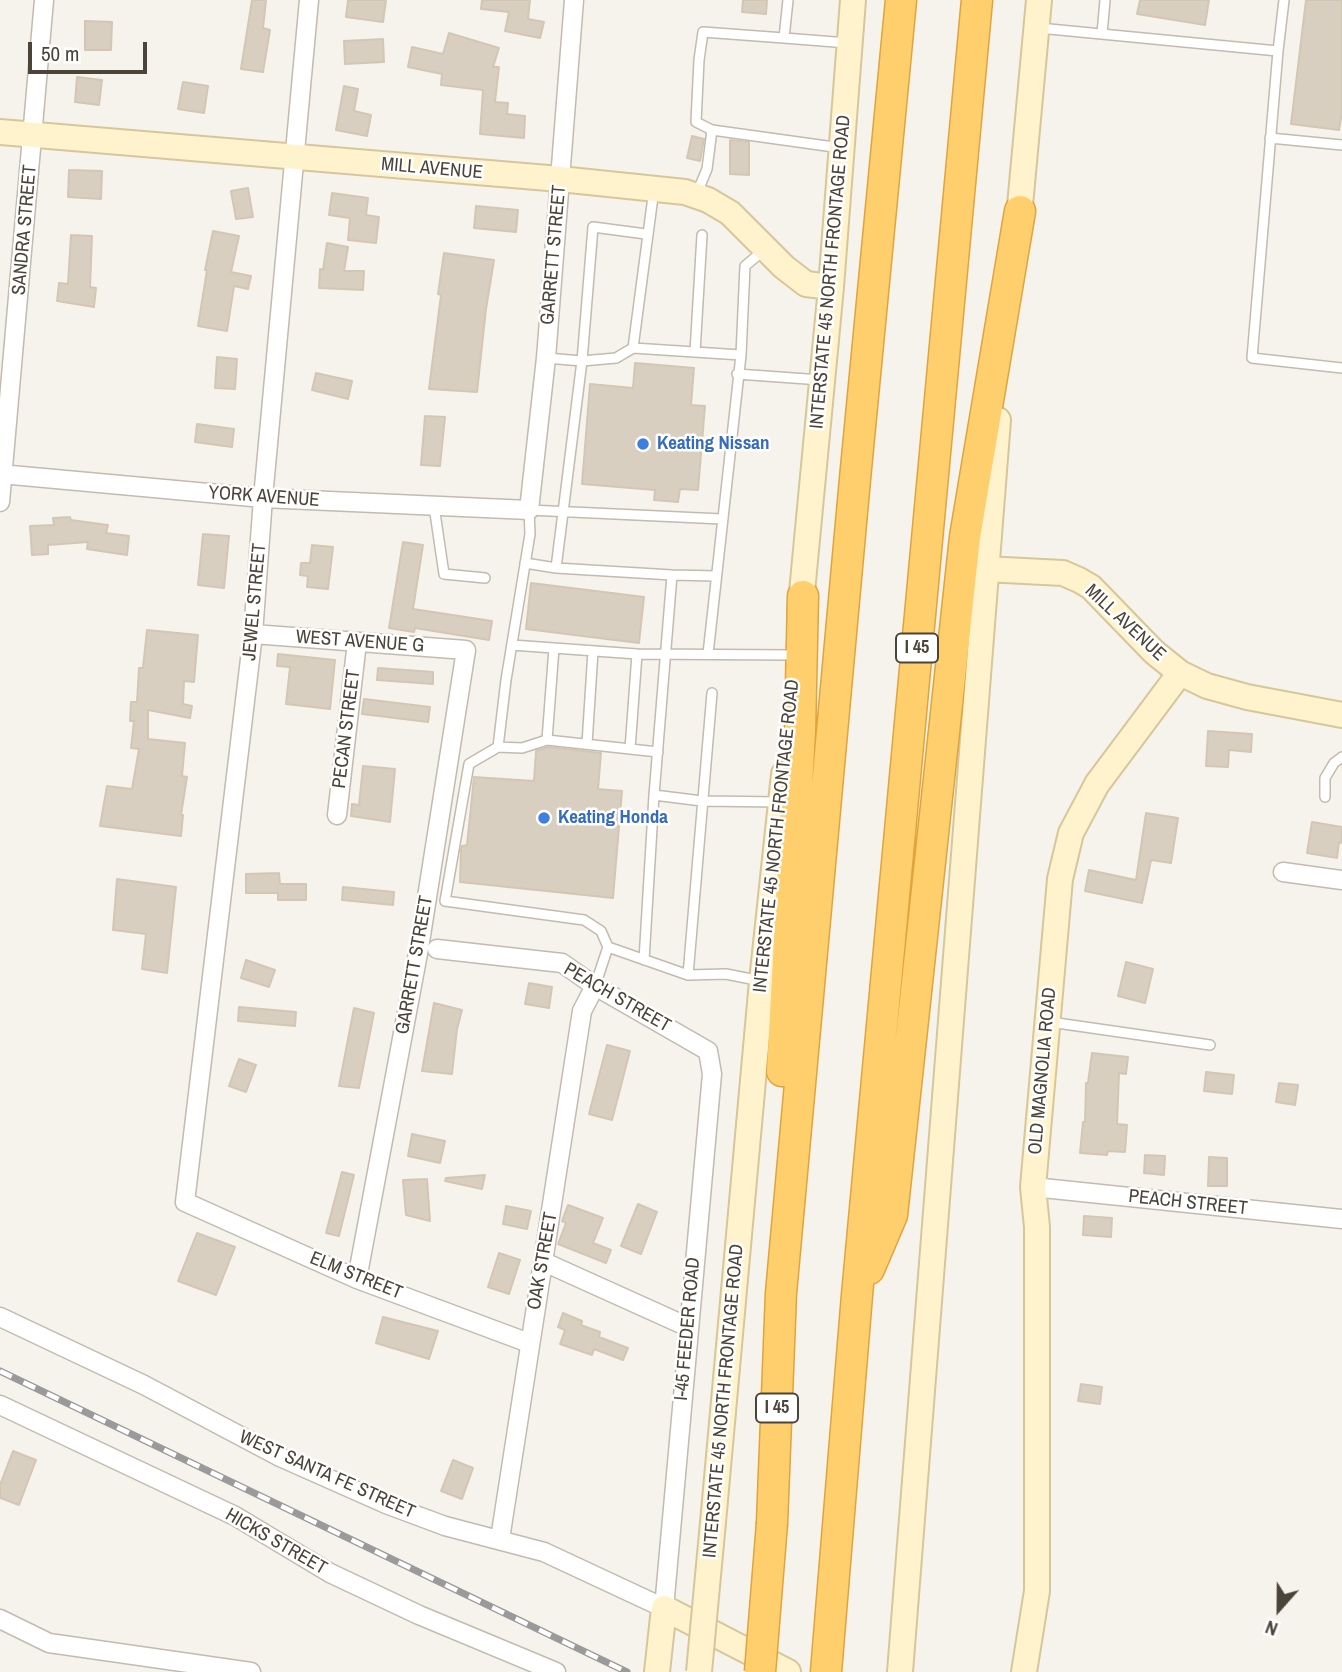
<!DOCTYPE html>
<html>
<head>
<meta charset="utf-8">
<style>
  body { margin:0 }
  #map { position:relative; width:1342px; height:1672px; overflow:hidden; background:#f6f3ec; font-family:"Archivo Narrow",sans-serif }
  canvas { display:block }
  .north { position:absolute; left:1244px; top:1574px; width:70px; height:70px; -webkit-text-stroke:5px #fff; paint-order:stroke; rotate:201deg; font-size:19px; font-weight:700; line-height:28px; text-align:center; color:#4b4439 }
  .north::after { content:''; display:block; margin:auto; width:24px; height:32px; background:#4b4439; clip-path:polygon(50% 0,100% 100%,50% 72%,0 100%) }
  .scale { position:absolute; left:28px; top:42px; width:119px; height:32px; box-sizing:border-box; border:4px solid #4b4439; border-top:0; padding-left:9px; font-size:21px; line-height:24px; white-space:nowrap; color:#4b4439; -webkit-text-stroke:5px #fff; paint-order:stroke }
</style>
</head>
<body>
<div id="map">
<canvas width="1342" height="1672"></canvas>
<div class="north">N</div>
<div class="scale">50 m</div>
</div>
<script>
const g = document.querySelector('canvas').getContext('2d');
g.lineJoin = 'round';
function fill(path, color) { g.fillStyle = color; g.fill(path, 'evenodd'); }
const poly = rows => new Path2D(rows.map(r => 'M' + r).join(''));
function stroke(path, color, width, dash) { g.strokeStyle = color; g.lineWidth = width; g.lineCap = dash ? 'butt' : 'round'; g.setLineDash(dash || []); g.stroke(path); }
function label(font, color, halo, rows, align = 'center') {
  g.font = font + ' "Archivo Narrow",sans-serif'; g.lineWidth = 5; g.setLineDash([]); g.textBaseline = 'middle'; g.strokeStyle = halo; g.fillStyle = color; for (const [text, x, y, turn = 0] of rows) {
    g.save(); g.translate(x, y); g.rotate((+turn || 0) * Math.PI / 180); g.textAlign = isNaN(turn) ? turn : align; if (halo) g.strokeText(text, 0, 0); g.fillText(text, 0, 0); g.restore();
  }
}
const building = poly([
  [252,0,266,0,263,28,270,30,263,72,241,69,252,0],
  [348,0,386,0,383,22,346,17,348,0],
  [482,0,530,0,528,19,544,22,540,38,505,31,509,12,481,9,482,0],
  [743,0,767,0,766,14,742,12,743,0],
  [1140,0,1209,0,1205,25,1137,14,1140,0],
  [1306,0,1342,0,1342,112,1339,130,1291,124,1306,0],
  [85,21,112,22,111,50,85,50,85,21],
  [449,33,499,48,493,67,499,67,495,102,508,103,507,114,525,116,524,138,480,134,483,90,441,85,442,74,408,67,412,47,443,54,449,33],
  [383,39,384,62,345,64,344,41,383,39],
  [77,77,102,80,99,105,75,102,77,77],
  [183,82,208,86,204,113,178,109,183,82],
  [344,86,358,89,354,111,371,115,367,136,336,130,344,86],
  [692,136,704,139,700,161,687,158,692,136],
  [730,140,749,142,749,175,730,174,730,140],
  [69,170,102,171,101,199,68,197,69,170],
  [248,188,253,217,236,219,231,191,248,188],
  [332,193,368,198,366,215,379,217,376,243,348,240,350,218,329,215,332,193],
  [476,206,518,210,516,232,474,228,476,206],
  [213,231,239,236,231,272,251,276,248,289,234,286,227,331,198,326,207,270,205,270,213,231],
  [71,235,92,236,90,287,96,288,94,307,57,301,59,283,68,284,71,235],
  [327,243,348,247,344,271,364,271,363,290,319,288,320,269,323,270,327,243],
  [444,253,494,260,486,309,477,392,429,389,441,295,438,294,444,253],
  [217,357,237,359,235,389,215,388,217,357],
  [635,363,694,368,691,405,705,406,698,490,680,489,678,502,654,500,655,490,582,484,590,384,633,388,635,363],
  [316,373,352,381,348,399,312,390,316,373],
  [425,416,445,417,440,466,421,465,425,416],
  [197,424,234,429,232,447,195,442,197,424],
  [70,517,71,520,108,525,106,533,129,536,127,555,87,549,88,542,48,545,48,554,32,555,30,526,54,525,53,518,70,517],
  [203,534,229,536,224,588,198,585,203,534],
  [403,542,423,545,413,609,492,621,489,640,415,628,414,632,389,628,403,542],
  [312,545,333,547,328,589,307,587,308,576,300,575,301,563,310,563,312,545],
  [531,583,644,597,639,643,526,629,531,583],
  [147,630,198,635,194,682,184,681,183,704,192,706,190,718,148,710,148,739,185,743,182,776,187,777,181,815,183,815,181,836,100,826,107,786,132,789,139,749,131,748,134,721,130,721,131,702,137,702,139,668,143,668,147,630],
  [278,654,335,660,330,709,286,704,290,667,277,666,278,654],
  [378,668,433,672,433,684,377,680,378,668],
  [364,699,430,707,428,722,362,714,364,699],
  [1208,731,1252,734,1251,752,1229,750,1228,767,1206,766,1208,731],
  [548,747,601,753,598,789,622,791,613,898,460,882,461,849,462,846,467,845,474,777,534,781,536,751,548,747],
  [363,766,395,769,390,822,351,816,352,804,359,805,363,766],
  [1146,813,1178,818,1171,863,1151,860,1142,903,1085,891,1089,870,1136,880,1146,813],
  [1312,822,1342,827,1342,843,1339,842,1337,858,1307,853,1312,822],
  [279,873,280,884,306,884,306,900,278,900,278,893,246,893,246,874,279,873],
  [117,879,176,887,167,973,142,969,146,934,113,930,117,879],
  [343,887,394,892,393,905,342,900,343,887],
  [246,960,275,970,269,987,241,978,246,960],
  [1126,962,1153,969,1145,1003,1118,996,1126,962],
  [529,983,552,987,549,1008,525,1004,529,983],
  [434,1003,462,1010,457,1029,452,1074,422,1071,434,1003],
  [239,1007,296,1012,295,1026,238,1021,239,1007],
  [354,1008,374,1013,359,1088,339,1086,354,1008],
  [607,1045,630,1051,612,1120,589,1114,607,1045],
  [1092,1053,1128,1057,1126,1074,1119,1073,1117,1124,1127,1125,1125,1152,1108,1151,1107,1155,1080,1153,1083,1122,1085,1122,1086,1083,1088,1083,1092,1053],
  [239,1059,256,1065,246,1092,229,1086,239,1059],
  [1206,1072,1234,1075,1232,1094,1204,1091,1206,1072],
  [1279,1083,1298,1085,1295,1105,1276,1102,1279,1083],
  [412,1134,445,1141,440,1163,408,1156,412,1134],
  [1145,1155,1165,1156,1164,1175,1144,1173,1145,1155],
  [1209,1157,1227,1158,1227,1186,1208,1186,1209,1157],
  [342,1172,354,1175,339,1236,326,1233,342,1172],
  [485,1175,482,1189,445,1181,446,1178,485,1175],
  [427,1179,430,1221,406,1215,403,1180,427,1179],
  [638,1204,657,1212,641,1254,621,1246,638,1204],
  [568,1205,603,1218,593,1243,611,1250,606,1263,558,1244,566,1223,562,1221,568,1205],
  [506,1206,531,1211,527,1229,503,1224,506,1206],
  [1084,1216,1112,1218,1111,1237,1083,1235,1084,1216],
  [197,1233,235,1247,216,1295,178,1281,197,1233],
  [499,1253,520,1260,509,1294,488,1287,499,1253],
  [563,1313,582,1321,581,1325,600,1332,599,1337,628,1348,623,1360,594,1349,592,1355,560,1344,565,1330,558,1327,563,1313],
  [383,1317,438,1331,429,1359,376,1343,383,1317],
  [1081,1384,1102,1387,1100,1404,1078,1401,1081,1384],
  [13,1451,36,1460,19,1505,0,1498,0,1485,13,1451],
  [453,1460,473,1468,462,1499,441,1491,453,1460]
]);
fill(building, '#d8cfc1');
stroke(building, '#d3c7b4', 2);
const lane = poly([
  [788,0,784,38,848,43],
  [1039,28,1278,51,1252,358,1342,368],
  [1102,34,1105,0],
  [784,38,703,32,699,60,696,122,712,130,841,148],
  [1278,51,1284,0],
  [1270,138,1342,145],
  [697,193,707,169,712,130],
  [633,348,741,355],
  [695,352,702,235],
  [546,358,582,361,593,227,646,234],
  [737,374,821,380],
  [434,506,444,574,485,578],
  [525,563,556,568,582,361,616,358,633,348,654,189],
  [556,568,672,575,654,795],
  [672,575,716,576],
  [512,645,637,654,794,655],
  [708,654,741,355,745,266,764,250],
  [712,693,688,975,726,974,761,981],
  [547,740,554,648],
  [587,744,593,651],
  [498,747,522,748,547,740,658,752],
  [630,749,637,654],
  [1325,797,1325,778,1334,763,1342,757],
  [608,947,688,975],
  [644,960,654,795,702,801,780,802],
  [595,986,608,947,601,931,584,920,445,901,469,764,498,747,506,680,530,534,529,510,722,519],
  [1050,1022,1210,1045]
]);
const street = poly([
  [309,0,263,498,253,634,185,1202,357,1279,529,1343],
  [0,474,263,498,529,510,546,358,574,0],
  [0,502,44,0],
  [253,634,466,650,419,948,357,1279],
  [337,815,357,642],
  [1283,872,1342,880],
  [1033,1187,1342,1219],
  [544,1262,688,1327],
  [0,1317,144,1385,280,1457,386,1504,445,1526,544,1552,664,1608,712,1074,708,1051,595,986,562,963,437,949],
  [0,1405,235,1516,330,1573,419,1615,556,1672],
  [500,1539,582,1011,595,986],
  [0,1619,49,1643,251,1672]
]);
const secondary = poly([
  [0,132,560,179,685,192,708,200,730,213,784,267,806,284,831,287],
  [1018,227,1039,0],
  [985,569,1063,573,1079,580,1091,587,1154,652,1180,673],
  [800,613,831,287,853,0],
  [713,1522,762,981,784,774],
  [657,1672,664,1608,788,1672],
  [900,1672,998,420],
  [1024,1672,1037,1591,1037,1227,1033,1187,1060,879,1071,833,1097,784,1180,673,1207,686,1247,697,1342,715]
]);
const highway = poly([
  [782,1071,800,731,803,596],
  [869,1269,892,1215,965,537,1020,211],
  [772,1523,781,1293,855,479,901,0],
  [826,1672,857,1295,977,0]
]);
stroke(lane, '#c2bbae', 12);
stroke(street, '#c2bbae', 21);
stroke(secondary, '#d6c79b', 28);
stroke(highway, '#e0a43c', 33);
stroke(lane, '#fff', 9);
stroke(street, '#fff', 18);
stroke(secondary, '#fff3cd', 24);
stroke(highway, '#ffcf6e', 30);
const rail = poly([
  [0,1371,627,1672]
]);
stroke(rail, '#9a9a9a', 7);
stroke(rail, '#fff', 4.5, [13]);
const secondaryBridge = poly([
  [699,1672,713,1522]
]);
const highwayBridge = poly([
  [760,1672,772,1523]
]);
stroke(secondaryBridge, '#d6c79b', 28, []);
stroke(highwayBridge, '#e0a43c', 33, []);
stroke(secondaryBridge, '#fff3cd', 24);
stroke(highwayBridge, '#ffcf6e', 30);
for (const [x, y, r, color] of [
  [643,444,7,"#3f7fe0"],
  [544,818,7,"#3f7fe0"]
]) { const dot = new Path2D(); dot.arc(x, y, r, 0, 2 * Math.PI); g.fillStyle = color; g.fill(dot); stroke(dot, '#fff', 2.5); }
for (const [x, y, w] of [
  [917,648,42],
  [777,1408,42]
]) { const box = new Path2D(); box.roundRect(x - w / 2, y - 14.5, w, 29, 5); g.fillStyle = '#fff'; g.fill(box); stroke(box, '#4b4439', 2); }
label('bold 18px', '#4b4439', null, [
  ["I 45",917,648],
  ["I 45",777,1408]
]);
label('19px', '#4b4439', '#fff', [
  ["MILL AVENUE",432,169,5],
  ["SANDRA STREET",25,230,-85],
  ["GARRETT STREET",554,255,-85],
  ["INTERSTATE 45 NORTH FRONTAGE ROAD",831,272,-85],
  ["YORK AVENUE",264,497,4],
  ["JEWEL STREET",255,602,-85],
  ["MILL AVENUE",1125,623,43],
  ["WEST AVENUE G",360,642,4],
  ["PECAN STREET",347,729,-83],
  ["INTERSTATE 45 NORTH FRONTAGE ROAD",777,836,-84],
  ["GARRETT STREET",415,965,-80],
  ["PEACH STREET",617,998,30],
  ["OLD MAGNOLIA ROAD",1043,1071,-85],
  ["PEACH STREET",1188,1203,6],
  ["OAK STREET",543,1261,-80],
  ["ELM STREET",356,1276,22],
  ["I-45 FEEDER ROAD",688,1329,-85],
  ["INTERSTATE 45 NORTH FRONTAGE ROAD",724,1401,-85],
  ["WEST SANTA FE STREET",327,1475,24],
  ["HICKS STREET",276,1542,30]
]);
label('bold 19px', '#366cbe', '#fff', [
  ["Keating Nissan",657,444],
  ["Keating Honda",558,818]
], 'left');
</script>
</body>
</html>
